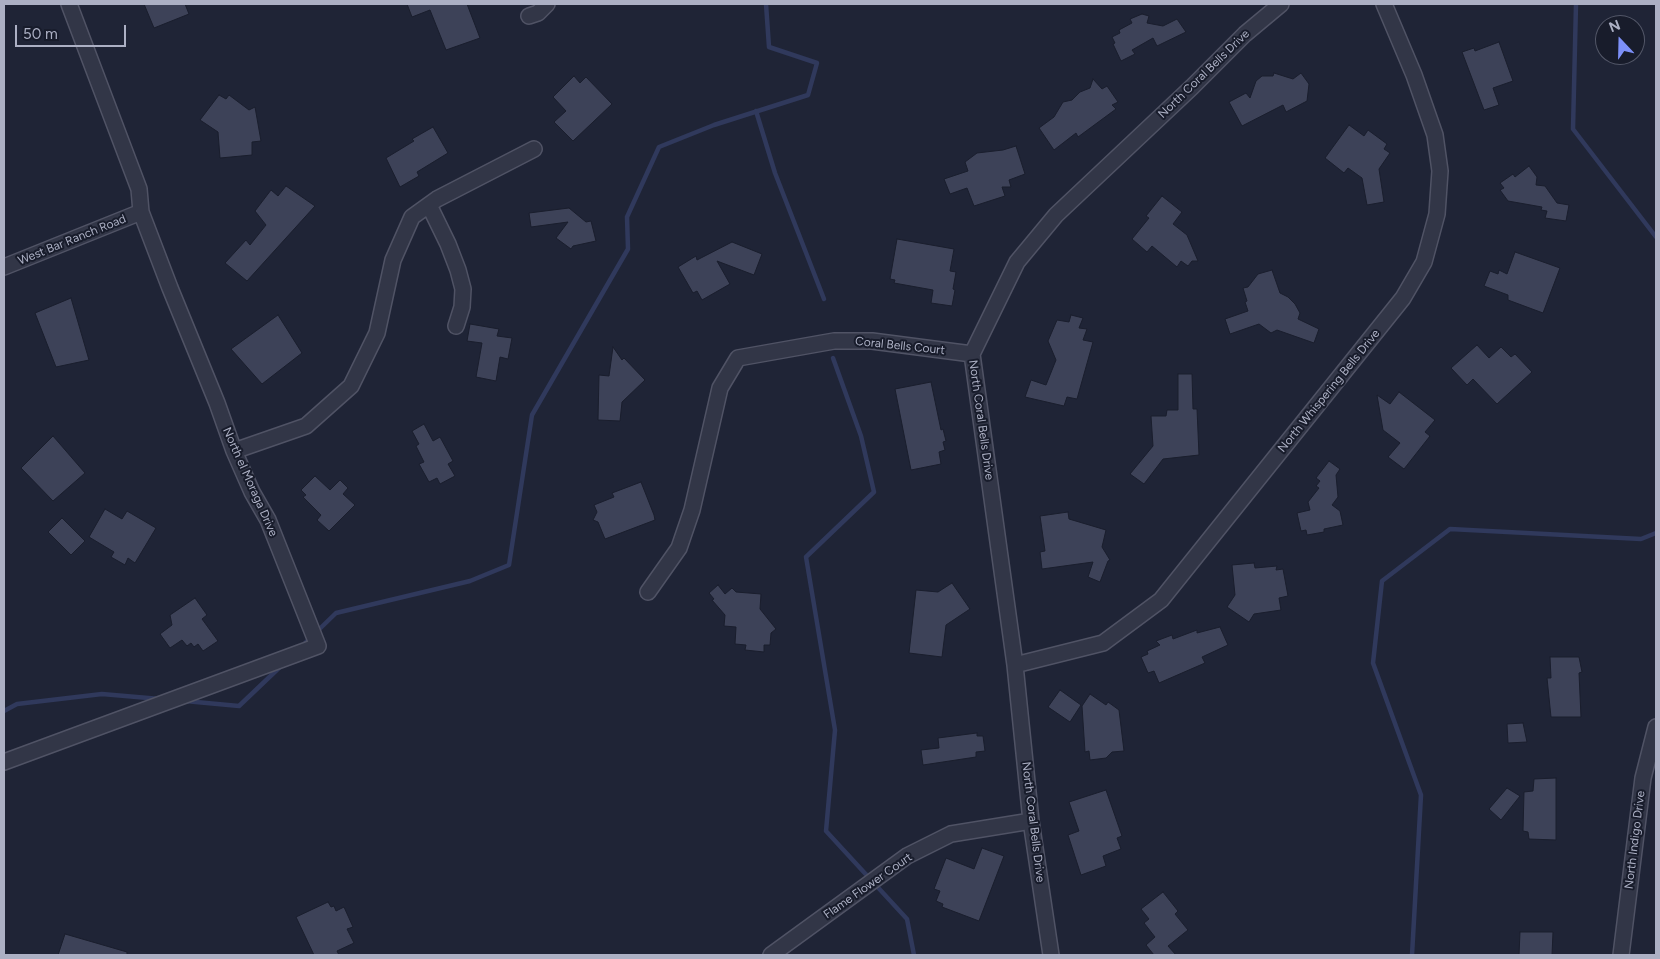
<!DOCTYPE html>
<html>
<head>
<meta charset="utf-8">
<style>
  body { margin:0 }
  #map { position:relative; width:1660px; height:959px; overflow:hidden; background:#1f2436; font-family:Figtree,sans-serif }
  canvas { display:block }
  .frame { position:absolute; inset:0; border:5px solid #acb0c4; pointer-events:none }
  .north { position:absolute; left:1595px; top:15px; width:50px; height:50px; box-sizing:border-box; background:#181c2b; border:1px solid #535768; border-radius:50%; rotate:339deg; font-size:14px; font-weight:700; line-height:20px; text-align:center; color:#acb0c4 }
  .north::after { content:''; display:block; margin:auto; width:18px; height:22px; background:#7d90f8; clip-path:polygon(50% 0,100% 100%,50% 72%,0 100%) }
  .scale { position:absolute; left:15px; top:25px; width:111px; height:22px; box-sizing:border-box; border:2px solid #acb0c4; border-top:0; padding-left:6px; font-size:15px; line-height:18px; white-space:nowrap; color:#acb0c4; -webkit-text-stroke:4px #181c2b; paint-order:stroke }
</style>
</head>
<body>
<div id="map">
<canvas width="1660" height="959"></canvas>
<div class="frame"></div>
<div class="north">N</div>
<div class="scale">50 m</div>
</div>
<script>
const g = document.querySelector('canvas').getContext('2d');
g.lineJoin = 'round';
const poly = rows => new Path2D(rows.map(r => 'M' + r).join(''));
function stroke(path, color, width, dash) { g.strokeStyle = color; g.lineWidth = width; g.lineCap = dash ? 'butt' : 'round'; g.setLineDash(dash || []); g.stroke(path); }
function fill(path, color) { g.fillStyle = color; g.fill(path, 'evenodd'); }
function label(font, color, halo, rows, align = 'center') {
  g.font = font + ' Figtree,sans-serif'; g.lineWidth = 4; g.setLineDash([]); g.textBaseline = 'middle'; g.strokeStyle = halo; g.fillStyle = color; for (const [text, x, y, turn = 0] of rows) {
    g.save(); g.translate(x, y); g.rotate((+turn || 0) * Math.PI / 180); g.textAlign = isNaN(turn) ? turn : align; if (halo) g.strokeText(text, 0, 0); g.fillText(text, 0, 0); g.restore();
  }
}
stroke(poly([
  [1576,4,1573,129,1656,237],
  [756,111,775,173,824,299],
  [833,358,861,436,874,492,806,557,835,730,826,831,907,919,914,955],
  [301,647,336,613,470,581,509,565,532,415,628,249,627,217,659,147,714,125,808,95,817,63,769,47,766,4],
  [185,701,239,706,281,666],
  [4,711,17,704,102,694,160,699],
  [1412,955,1421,795,1373,663,1382,581,1450,529,1641,539,1656,533]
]), '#30395c', 4.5);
const building = poly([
  [144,4,185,4,189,14,154,28,144,4],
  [407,4,467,4,480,38,446,50,430,10,412,17,407,4],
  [1142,14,1149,16,1147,23,1163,26,1177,19,1186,32,1157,46,1153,38,1132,50,1135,54,1121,61,1113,44,1115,43,1112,37,1120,33,1119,30,1132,23,1130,19,1142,14],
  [1499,42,1513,81,1493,88,1499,105,1484,110,1462,52,1474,48,1475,51,1499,42],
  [1274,73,1293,79,1301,73,1309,84,1307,101,1286,112,1283,105,1242,126,1229,102,1246,93,1250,98,1256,81,1262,76,1273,76,1274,73],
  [574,76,580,83,586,77,612,104,573,141,554,122,566,111,553,97,574,76],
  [1093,79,1102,89,1107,86,1118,102,1112,105,1116,109,1078,137,1076,133,1054,150,1039,128,1054,117,1063,102,1072,100,1080,92,1090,88,1093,79],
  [219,95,226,99,229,95,249,110,255,107,261,141,252,142,252,155,220,158,218,132,200,120,219,95],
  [1349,125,1364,136,1368,130,1387,144,1384,149,1390,153,1379,169,1384,202,1367,205,1362,178,1348,168,1344,173,1325,158,1349,125],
  [433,127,448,153,417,172,419,176,400,187,386,158,414,141,412,139,433,127],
  [1016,146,1025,174,1009,180,1011,187,1002,187,1005,196,974,206,967,188,950,194,944,179,968,171,965,162,977,153,1003,150,1016,146],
  [1529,166,1537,177,1536,185,1545,186,1557,203,1569,205,1566,221,1545,218,1547,211,1541,210,1542,207,1508,201,1500,190,1504,188,1500,183,1513,174,1515,177,1529,166],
  [286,186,315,206,247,281,225,263,246,240,250,245,266,225,255,211,271,190,278,196,286,186],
  [1162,196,1182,212,1173,224,1187,235,1198,261,1192,261,1188,266,1181,261,1177,267,1152,246,1147,252,1132,239,1149,218,1146,216,1162,196],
  [569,208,586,222,591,221,596,241,573,246,571,249,556,238,568,222,531,227,529,213,569,208],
  [897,239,954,249,950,271,956,272,953,289,955,290,952,306,931,303,933,290,894,283,895,280,890,279,897,239],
  [732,242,762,254,754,275,717,261,730,284,702,300,697,291,693,293,678,267,696,256,697,260,732,242],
  [1515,252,1560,268,1543,313,1508,300,1508,295,1484,286,1490,271,1498,274,1499,270,1507,274,1515,252],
  [1272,270,1280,293,1288,297,1295,304,1300,313,1298,319,1319,329,1314,343,1277,330,1271,333,1259,324,1230,334,1225,319,1248,311,1245,302,1247,301,1243,288,1248,287,1258,274,1272,270],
  [71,298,89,360,56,367,35,313,71,298],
  [278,315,302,353,262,384,231,349,278,315],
  [1071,315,1083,318,1079,328,1087,329,1083,340,1093,342,1077,399,1067,397,1064,406,1025,397,1031,380,1046,385,1056,360,1048,341,1057,320,1069,322,1071,315],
  [470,324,499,329,497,336,512,338,508,359,500,357,496,381,476,377,482,343,467,341,470,324],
  [1477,345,1489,358,1501,347,1511,357,1515,354,1532,372,1497,404,1473,379,1467,385,1451,368,1477,345],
  [613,347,622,360,624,358,645,380,622,402,620,421,598,420,599,375,609,376,613,347],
  [1178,374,1192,374,1193,409,1197,409,1199,455,1163,459,1144,484,1130,474,1153,446,1151,416,1166,416,1167,410,1178,410,1178,374],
  [931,382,941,430,943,429,946,441,943,442,945,450,939,452,941,464,911,470,895,389,931,382],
  [1399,392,1435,420,1425,432,1430,436,1404,469,1388,457,1400,443,1383,430,1377,395,1390,404,1399,392],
  [424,424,433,441,440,437,453,461,448,464,455,476,440,484,437,478,429,482,419,464,424,462,416,446,419,444,412,431,424,424],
  [53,436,85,473,53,501,21,468,53,436],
  [1329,461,1340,469,1336,475,1338,497,1332,505,1340,511,1343,525,1324,529,1324,532,1307,535,1306,530,1301,531,1297,513,1310,510,1308,502,1319,488,1316,486,1320,481,1316,478,1329,461],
  [315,476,330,490,340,480,348,488,343,494,355,505,329,531,317,520,321,515,303,497,306,495,301,490,315,476],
  [641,482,654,515,655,520,605,539,598,522,593,520,597,512,594,505,614,497,612,493,641,482],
  [105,509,122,519,127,511,156,528,135,563,128,558,125,565,111,557,114,552,89,537,105,509],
  [1068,512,1069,519,1106,530,1102,547,1110,560,1108,561,1100,582,1088,577,1093,562,1042,569,1040,552,1045,551,1040,516,1068,512],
  [62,518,85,541,71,555,48,532,62,518],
  [1254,563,1255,568,1277,566,1276,570,1283,569,1288,596,1279,598,1281,610,1254,614,1249,622,1227,607,1235,595,1232,565,1254,563],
  [952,583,970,609,946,625,942,657,909,653,916,590,938,592,952,583],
  [718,585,725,594,732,588,736,592,761,594,760,609,776,629,771,633,770,645,764,645,764,652,745,650,746,645,735,644,736,627,724,626,725,615,712,600,714,599,709,593,718,585],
  [195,598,207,615,202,619,218,641,203,651,198,644,194,647,191,643,187,646,182,640,170,648,160,634,172,625,170,615,195,598],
  [1220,627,1228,645,1202,657,1205,663,1159,683,1154,671,1148,673,1141,657,1148,654,1147,651,1160,645,1156,641,1172,635,1173,639,1197,630,1197,633,1220,627],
  [1550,657,1579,657,1582,672,1579,673,1581,717,1551,717,1547,678,1551,678,1550,657],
  [1060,690,1081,705,1070,722,1048,707,1060,690],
  [1090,694,1106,705,1108,702,1119,710,1124,751,1112,752,1106,758,1090,760,1089,751,1085,752,1082,706,1090,694],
  [1523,723,1527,742,1508,743,1507,724,1523,723],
  [977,733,977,736,983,736,985,751,976,752,976,757,923,765,921,750,939,748,938,738,977,733],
  [1556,778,1556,840,1529,839,1528,832,1523,831,1524,792,1533,791,1534,779,1556,778],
  [1507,788,1520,796,1501,820,1489,809,1507,788],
  [1106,790,1122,836,1117,838,1121,849,1103,856,1106,866,1081,875,1068,835,1079,831,1069,802,1106,790],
  [982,848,1004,856,979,921,942,907,943,904,936,901,940,891,934,889,946,858,974,869,982,848],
  [1163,892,1178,911,1175,914,1188,930,1168,946,1176,955,1154,955,1146,945,1155,937,1144,923,1149,919,1141,909,1163,892],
  [328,902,331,907,334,906,336,911,344,907,353,927,347,929,354,943,337,951,339,955,314,955,296,917,328,902],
  [1520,932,1553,932,1552,955,1519,955,1520,932],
  [65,934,127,952,127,955,58,955,65,934]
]);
fill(building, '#3d4258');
stroke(building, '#1a1e2d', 1);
const minor = poly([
  [529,16,538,13,547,4],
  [429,205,448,244,458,270,463,289,462,307,456,326],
  [4,267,141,212],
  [234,451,306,426,351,386,377,333,393,260,412,217,437,199,534,149],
  [648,592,679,548,692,510,720,388,738,358,834,341,872,341,972,354],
  [1015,665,1103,643,1161,600,1403,298,1424,262,1437,214,1440,171,1435,135,1414,75,1384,4],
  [4,762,318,646,268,520,252,492,234,451,217,403,170,288,141,212,139,189,69,4],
  [771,955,907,856,951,834,1031,821],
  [1051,955,1031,821,1015,665,972,354,1017,262,1056,215,1192,87,1245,34,1281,4],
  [1621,955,1643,778,1656,727]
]);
stroke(minor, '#505365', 18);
stroke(minor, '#323647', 15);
label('12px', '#acb0c4', '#181c2b', [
  ["North Coral Bells Drive",1204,74,-44],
  ["West Bar Ranch Road",72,240,-22],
  ["Coral Bells Court",900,346,6],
  ["North Whispering Bells Drive",1329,391,-51],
  ["North Coral Bells Drive",981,420,82],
  ["North el Moraga Drive",250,482,66],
  ["North Coral Bells Drive",1033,822,83],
  ["North Indigo Drive",1635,840,-83],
  ["Flame Flower Court",868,886,-35]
]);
</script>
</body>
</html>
